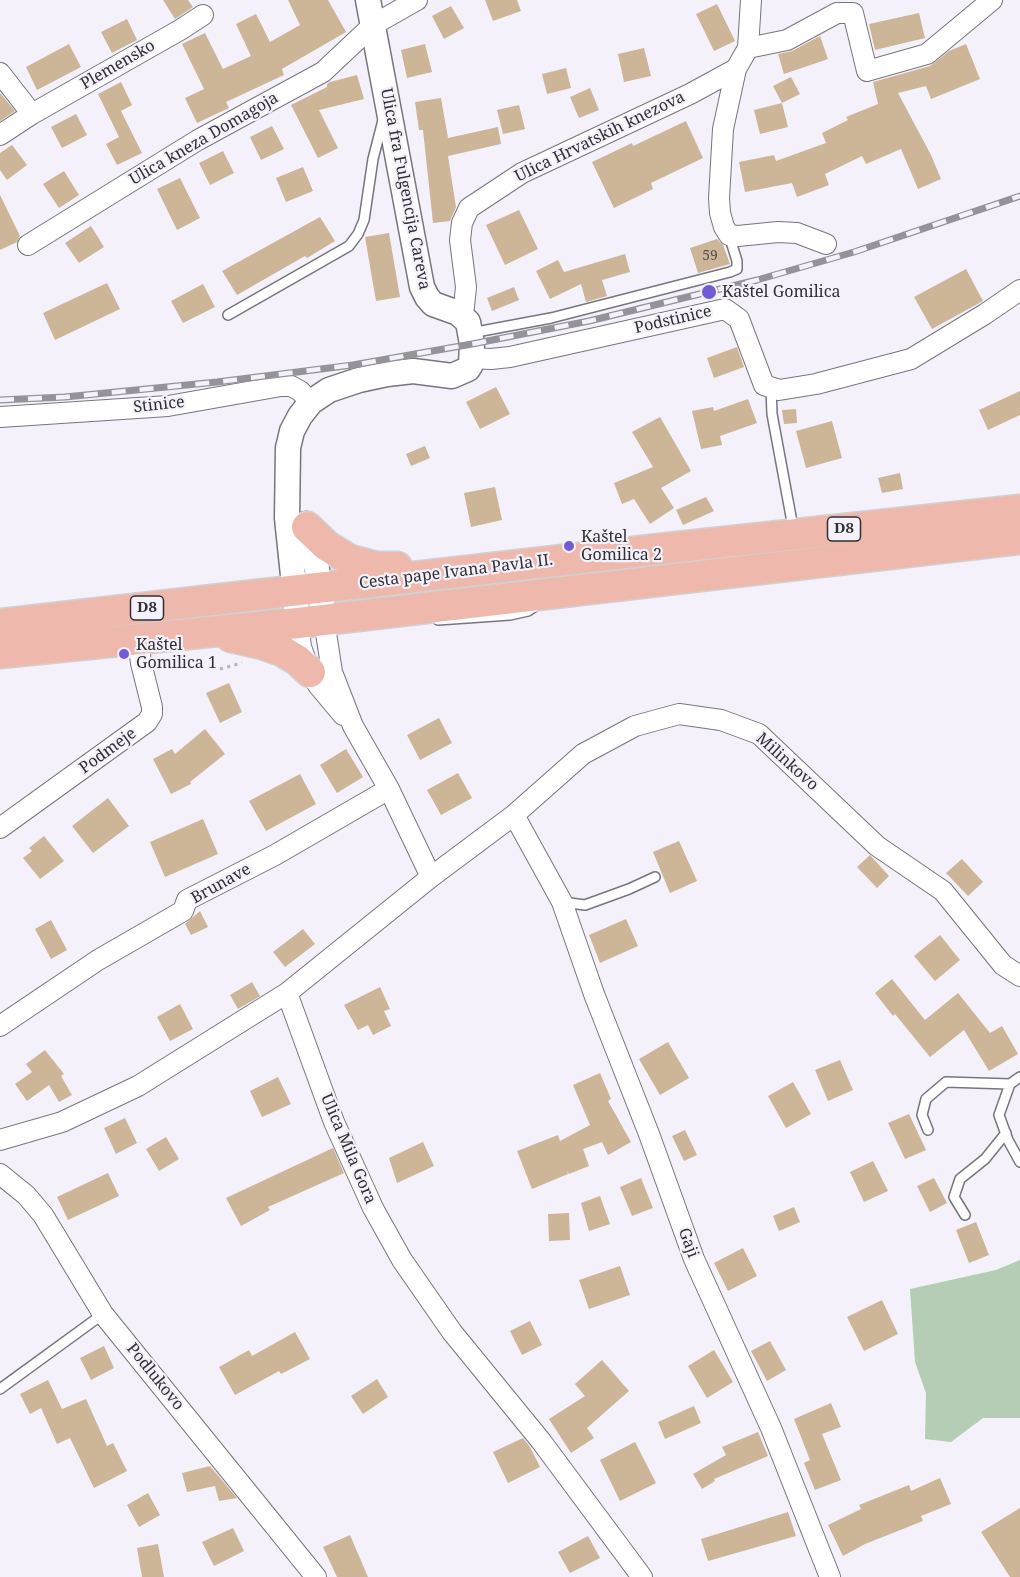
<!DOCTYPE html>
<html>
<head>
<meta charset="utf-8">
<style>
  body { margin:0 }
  canvas { display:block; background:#f4f1fb }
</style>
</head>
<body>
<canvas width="1020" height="1577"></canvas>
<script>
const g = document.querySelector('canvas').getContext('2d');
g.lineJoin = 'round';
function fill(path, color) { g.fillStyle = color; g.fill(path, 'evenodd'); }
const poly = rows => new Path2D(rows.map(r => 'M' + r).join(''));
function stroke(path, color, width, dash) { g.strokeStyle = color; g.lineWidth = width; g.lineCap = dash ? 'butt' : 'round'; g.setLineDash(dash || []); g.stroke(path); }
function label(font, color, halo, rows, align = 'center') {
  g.font = font + ' "Noto Serif",serif'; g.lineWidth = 4.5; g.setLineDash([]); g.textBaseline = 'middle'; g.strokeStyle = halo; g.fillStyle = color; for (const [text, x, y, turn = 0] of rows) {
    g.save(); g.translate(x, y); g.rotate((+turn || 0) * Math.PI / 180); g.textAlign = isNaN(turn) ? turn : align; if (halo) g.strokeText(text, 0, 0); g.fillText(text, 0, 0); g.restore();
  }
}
fill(poly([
  [1020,1260,1020,1418,983,1418,951,1442,925,1439,926,1393,915,1362,910,1289,996,1270]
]), '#b4cdb4');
fill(poly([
  [163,0,188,0,193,7,175,19],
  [288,0,328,0,346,32,282,69,284,75,226,102,229,108,197,123,185,98,204,89,182,44,205,33,223,69,251,56,236,24,256,14,270,42,300,25],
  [485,0,517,0,521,11,493,21],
  [717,4,735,41,714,51,696,14],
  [451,6,464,28,444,39,432,16],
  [919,13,925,38,875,50,869,24],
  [127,19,137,40,112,53,101,32],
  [820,36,828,59,784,74,778,54,792,51],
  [69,44,81,67,37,90,26,67],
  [425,44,432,72,407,78,401,50],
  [966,44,980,79,931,99,926,86,898,93,931,155,941,179,918,189,901,149,866,164,862,156,825,174,829,185,797,197,792,183,745,192,739,162,774,155,776,161,826,143,822,133,848,120,846,117,878,104,873,82,930,66,949,51],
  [644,48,651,76,624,82,618,54],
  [566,68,571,88,547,94,542,74],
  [357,75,364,99,319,110,338,148,318,158,291,105,327,87,327,84,330,82],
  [791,77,800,94,782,103,773,86],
  [121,82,132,105,121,111,142,153,117,165,106,144,119,137,98,94],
  [590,88,599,110,579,118,570,97],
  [0,93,15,111,0,121],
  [441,98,448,138,498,127,501,144,448,156,456,207,450,221,433,223,423,130,419,130,415,102],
  [782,103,788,127,760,134,754,110],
  [519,105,525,129,503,134,497,110],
  [76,114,87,135,62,148,51,127],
  [686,121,703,158,651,183,653,189,614,208,592,162,632,143,633,146],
  [272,126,284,149,261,160,250,137],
  [12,145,27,165,7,180,0,170,0,153],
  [223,151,234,173,210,185,199,163],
  [303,167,313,191,286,202,276,178],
  [64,171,79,195,59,208,43,184],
  [180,178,200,218,177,230,157,189],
  [0,195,20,236,17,242,0,250],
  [519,210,538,249,505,265,486,225],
  [320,217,335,241,307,258,305,256,237,295,222,271],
  [91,226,104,247,79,263,65,243],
  [389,233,400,297,376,301,365,237],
  [717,239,723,245,730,264,698,273,690,248],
  [625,254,630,272,602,280,607,296,586,302,581,284,550,299,536,271,558,260,564,272],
  [966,269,983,301,932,329,914,297],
  [107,283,120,309,55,340,43,313],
  [203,284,215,307,183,323,171,301],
  [514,287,519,300,492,311,487,298],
  [737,347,744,367,714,378,707,358],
  [496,387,510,414,480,429,466,402],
  [1020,391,1020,415,988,430,979,410],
  [748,399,757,423,720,436,722,445,701,449,692,411,713,407,714,411],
  [796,409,797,423,784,424,782,410],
  [660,417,691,471,661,488,674,508,650,524,634,499,622,504,614,483,653,467,632,432],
  [832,421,842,458,806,468,796,431],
  [425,446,430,458,411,466,406,454],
  [900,473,903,489,882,493,878,478],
  [495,487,502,520,471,527,464,493],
  [706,497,714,511,683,525,676,510],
  [229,683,242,712,220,723,206,693],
  [439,718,452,743,420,760,407,735],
  [205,729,225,754,190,782,191,784,171,794,153,759,172,749,175,754],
  [346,749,363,777,337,793,320,765],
  [458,773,472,798,441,815,427,790],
  [300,774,316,804,266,831,249,801],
  [108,798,129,826,93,853,72,826],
  [203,819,218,854,165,877,150,842],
  [44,836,64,861,40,879,23,858,32,851,29,848],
  [679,841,697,881,670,893,653,852],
  [870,855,889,876,877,888,857,867],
  [962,859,983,882,968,896,946,873],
  [200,911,208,927,191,935,185,924],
  [626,919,638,946,600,963,589,935],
  [51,920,67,950,51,959,35,929],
  [303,929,315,944,285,967,273,952],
  [940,935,960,960,935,981,914,956],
  [892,979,925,1020,958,993,990,1033,1002,1026,1018,1054,989,1071,964,1030,930,1057,895,1014,893,1016,875,993],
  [252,982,260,996,238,1009,230,995],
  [380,987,390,1009,384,1011,391,1026,373,1035,368,1025,358,1030,344,1005],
  [180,1004,193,1029,170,1041,157,1017],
  [668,1042,689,1078,660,1095,639,1059],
  [45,1050,64,1074,61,1076,72,1095,59,1102,49,1085,27,1101,15,1084,32,1072,26,1064],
  [840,1060,853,1090,828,1101,815,1070],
  [600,1073,611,1099,608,1101,631,1142,608,1155,602,1142,583,1149,589,1166,569,1174,567,1171,568,1174,532,1189,517,1151,558,1135,560,1141,590,1125,573,1085],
  [278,1077,291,1104,262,1117,250,1091],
  [793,1082,811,1114,786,1128,768,1096],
  [909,1114,926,1150,905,1159,888,1123],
  [125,1118,137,1143,116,1154,104,1128],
  [685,1130,697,1155,684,1161,672,1136],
  [166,1137,179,1159,159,1171,146,1149],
  [423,1142,434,1166,397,1183,389,1158],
  [333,1148,344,1173,268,1207,270,1210,241,1226,226,1198],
  [873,1161,888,1191,864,1202,850,1172],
  [108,1173,119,1196,68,1220,57,1197],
  [641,1178,653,1208,632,1216,620,1187],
  [934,1178,947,1203,930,1212,917,1186],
  [600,1196,610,1224,589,1231,581,1203],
  [794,1207,800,1222,779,1231,773,1216],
  [569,1213,570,1240,549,1241,548,1214],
  [976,1222,989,1255,969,1263,956,1230],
  [743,1248,757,1276,728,1291,714,1263],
  [620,1266,630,1295,589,1309,579,1280],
  [882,1300,898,1334,864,1351,847,1317],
  [530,1321,542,1345,522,1355,510,1331],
  [295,1332,310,1359,281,1374,279,1371,235,1395,219,1367,249,1350,252,1356],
  [770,1341,786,1370,767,1381,751,1351],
  [104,1346,114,1368,91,1380,80,1358],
  [714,1350,733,1382,707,1398,688,1366],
  [602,1360,629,1391,587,1428,594,1438,571,1453,549,1419,585,1396,575,1384],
  [377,1379,388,1397,363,1414,351,1396],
  [48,1380,62,1409,86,1399,107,1446,113,1443,127,1471,94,1488,70,1438,57,1444,41,1408,30,1414,20,1394],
  [831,1403,841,1427,822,1434,841,1480,815,1490,804,1463,810,1460,794,1419],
  [694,1406,701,1423,665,1439,658,1422],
  [758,1432,768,1456,714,1479,715,1481,702,1489,693,1474,726,1455,722,1447],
  [523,1438,530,1447,540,1467,508,1483,493,1452],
  [635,1442,656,1483,620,1501,600,1460],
  [210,1466,237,1498,219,1501,215,1486,187,1492,182,1473],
  [940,1478,951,1504,921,1516,923,1521,865,1544,843,1556,828,1525,861,1509,859,1505,909,1485,911,1491],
  [148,1493,160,1515,139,1527,127,1505],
  [1020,1508,1020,1577,1010,1577,981,1532],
  [788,1512,796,1536,708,1561,701,1539],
  [233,1528,244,1551,214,1566,202,1542],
  [350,1535,368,1577,337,1577,323,1547],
  [588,1536,600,1558,570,1573,558,1552],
  [158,1544,164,1577,142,1577,137,1548]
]), '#cdb598');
const service = poly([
  [228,315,349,246,358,234,364,220,373,159,383,120],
  [471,333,551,318,730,272,737,269,737,261,729,235],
  [771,389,772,414,792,522],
  [438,620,510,615,528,611,534,607],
  [562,902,585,905,629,889,655,877],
  [1020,1077,1010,1084,999,1115,1008,1140,1020,1162],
  [928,1130,922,1115,926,1099,946,1082,1010,1084],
  [965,1215,954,1197,960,1179,985,1159,1006,1133],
  [0,1389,103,1314]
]);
const minor = poly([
  [748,48,787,40,837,13,853,13,867,71,927,54,992,0],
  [736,69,723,129,719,198,720,213,724,227,729,235,738,236,778,232,797,233,826,244],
  [0,73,32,114,180,30,203,15],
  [0,135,32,114],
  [28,245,198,140,323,72,373,25,417,0],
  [463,316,466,287,460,240,462,223,469,208,522,173,690,94,736,69,748,48,751,0],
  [471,358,491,359,510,357,725,309,739,319,764,385,779,390,816,384,911,359,985,314,1020,290],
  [0,417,168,406,281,386,291,386,300,391,311,402],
  [324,620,332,672,353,726,389,789,431,877,287,993,334,1122,373,1208,402,1260,452,1332,541,1441,642,1577],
  [298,623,301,647,310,672,318,685,343,715],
  [514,815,583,754,635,726,679,714,721,720,759,734,877,846,943,891,1003,965,1020,976],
  [0,828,147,722,152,714,152,707,141,663,138,640],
  [431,877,514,815,562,902,594,994,649,1134,694,1259,771,1428,830,1577],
  [0,1026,98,960,183,911,187,900,275,855,389,789],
  [0,1140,62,1122,138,1086,287,993],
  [0,1174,26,1195,43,1215,103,1314,316,1577]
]);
const tertiary = poly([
  [306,524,317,569,324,620],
  [298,623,287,518,288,448,292,431,300,416,311,402,329,390,359,380,387,374,413,371,452,376,468,369,471,364,472,344,468,322,458,313,433,304,427,297,422,287,368,0]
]);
const primary = poly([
  [307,527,327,546,350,560,377,567,397,567],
  [0,624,668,548,1020,510],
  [231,637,262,644,282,651,297,660,310,672],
  [0,653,298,623,1020,539]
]);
stroke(service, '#77757d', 12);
stroke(minor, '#77757d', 22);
stroke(tertiary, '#77757d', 27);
stroke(primary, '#d1d1d2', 33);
stroke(poly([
  [220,669,242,663]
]), '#b5b2ba', 3, [3, 4.5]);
stroke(service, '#fff', 9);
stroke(minor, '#fff', 20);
stroke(tertiary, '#fff', 24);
stroke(primary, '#efb8ac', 30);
const rail = poly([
  [0,400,65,397,217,382,353,365,472,344,589,321,757,280,854,252,1020,196]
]);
stroke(rail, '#95939a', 7);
stroke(rail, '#f4f1fb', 4.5, [14]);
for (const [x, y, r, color] of [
  [709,292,8,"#725bd5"],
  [569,546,6,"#725bd5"],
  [124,654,6,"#725bd5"]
]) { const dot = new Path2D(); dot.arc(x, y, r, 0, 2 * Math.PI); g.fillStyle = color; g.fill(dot); stroke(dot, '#f4f1fb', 2); }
label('14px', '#57504c', null, [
  ["59",710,256]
]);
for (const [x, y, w] of [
  [844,529,33],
  [147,608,33]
]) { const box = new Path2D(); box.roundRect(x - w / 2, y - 12, w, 24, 4.5); g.fillStyle = '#f4f1fb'; g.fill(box); stroke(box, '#302f33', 1.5); }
label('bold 15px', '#302f33', null, [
  ["D8",844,529],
  ["D8",147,608]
]);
label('16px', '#302f33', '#f4f1fb', [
  ["Plemensko",118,65,-30],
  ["Ulica Hrvatskih knezova",600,137,-26],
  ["Ulica kneza Domagoja",204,139,-30],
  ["Ulica fra Fulgencija Careva",405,189,79],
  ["Podstinice",673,320,-13],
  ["Stinice",159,405,-6],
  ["Cesta pape Ivana Pavla II.",456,572,-7],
  ["Podmeje",108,751,-36],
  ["Milinkovo",787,762,42],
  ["Brunave",221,884,-29],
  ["Ulica Mila Gora",348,1149,67],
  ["Gaji",688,1243,70],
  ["Podlukovo",155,1377,51]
]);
label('16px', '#302f33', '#f4f1fb', [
  ["Kaštel Gomilica",722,292],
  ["Kaštel",581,537],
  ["Gomilica 2",581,555],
  ["Kaštel",136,645],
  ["Gomilica 1",136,663]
], 'left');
</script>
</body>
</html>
